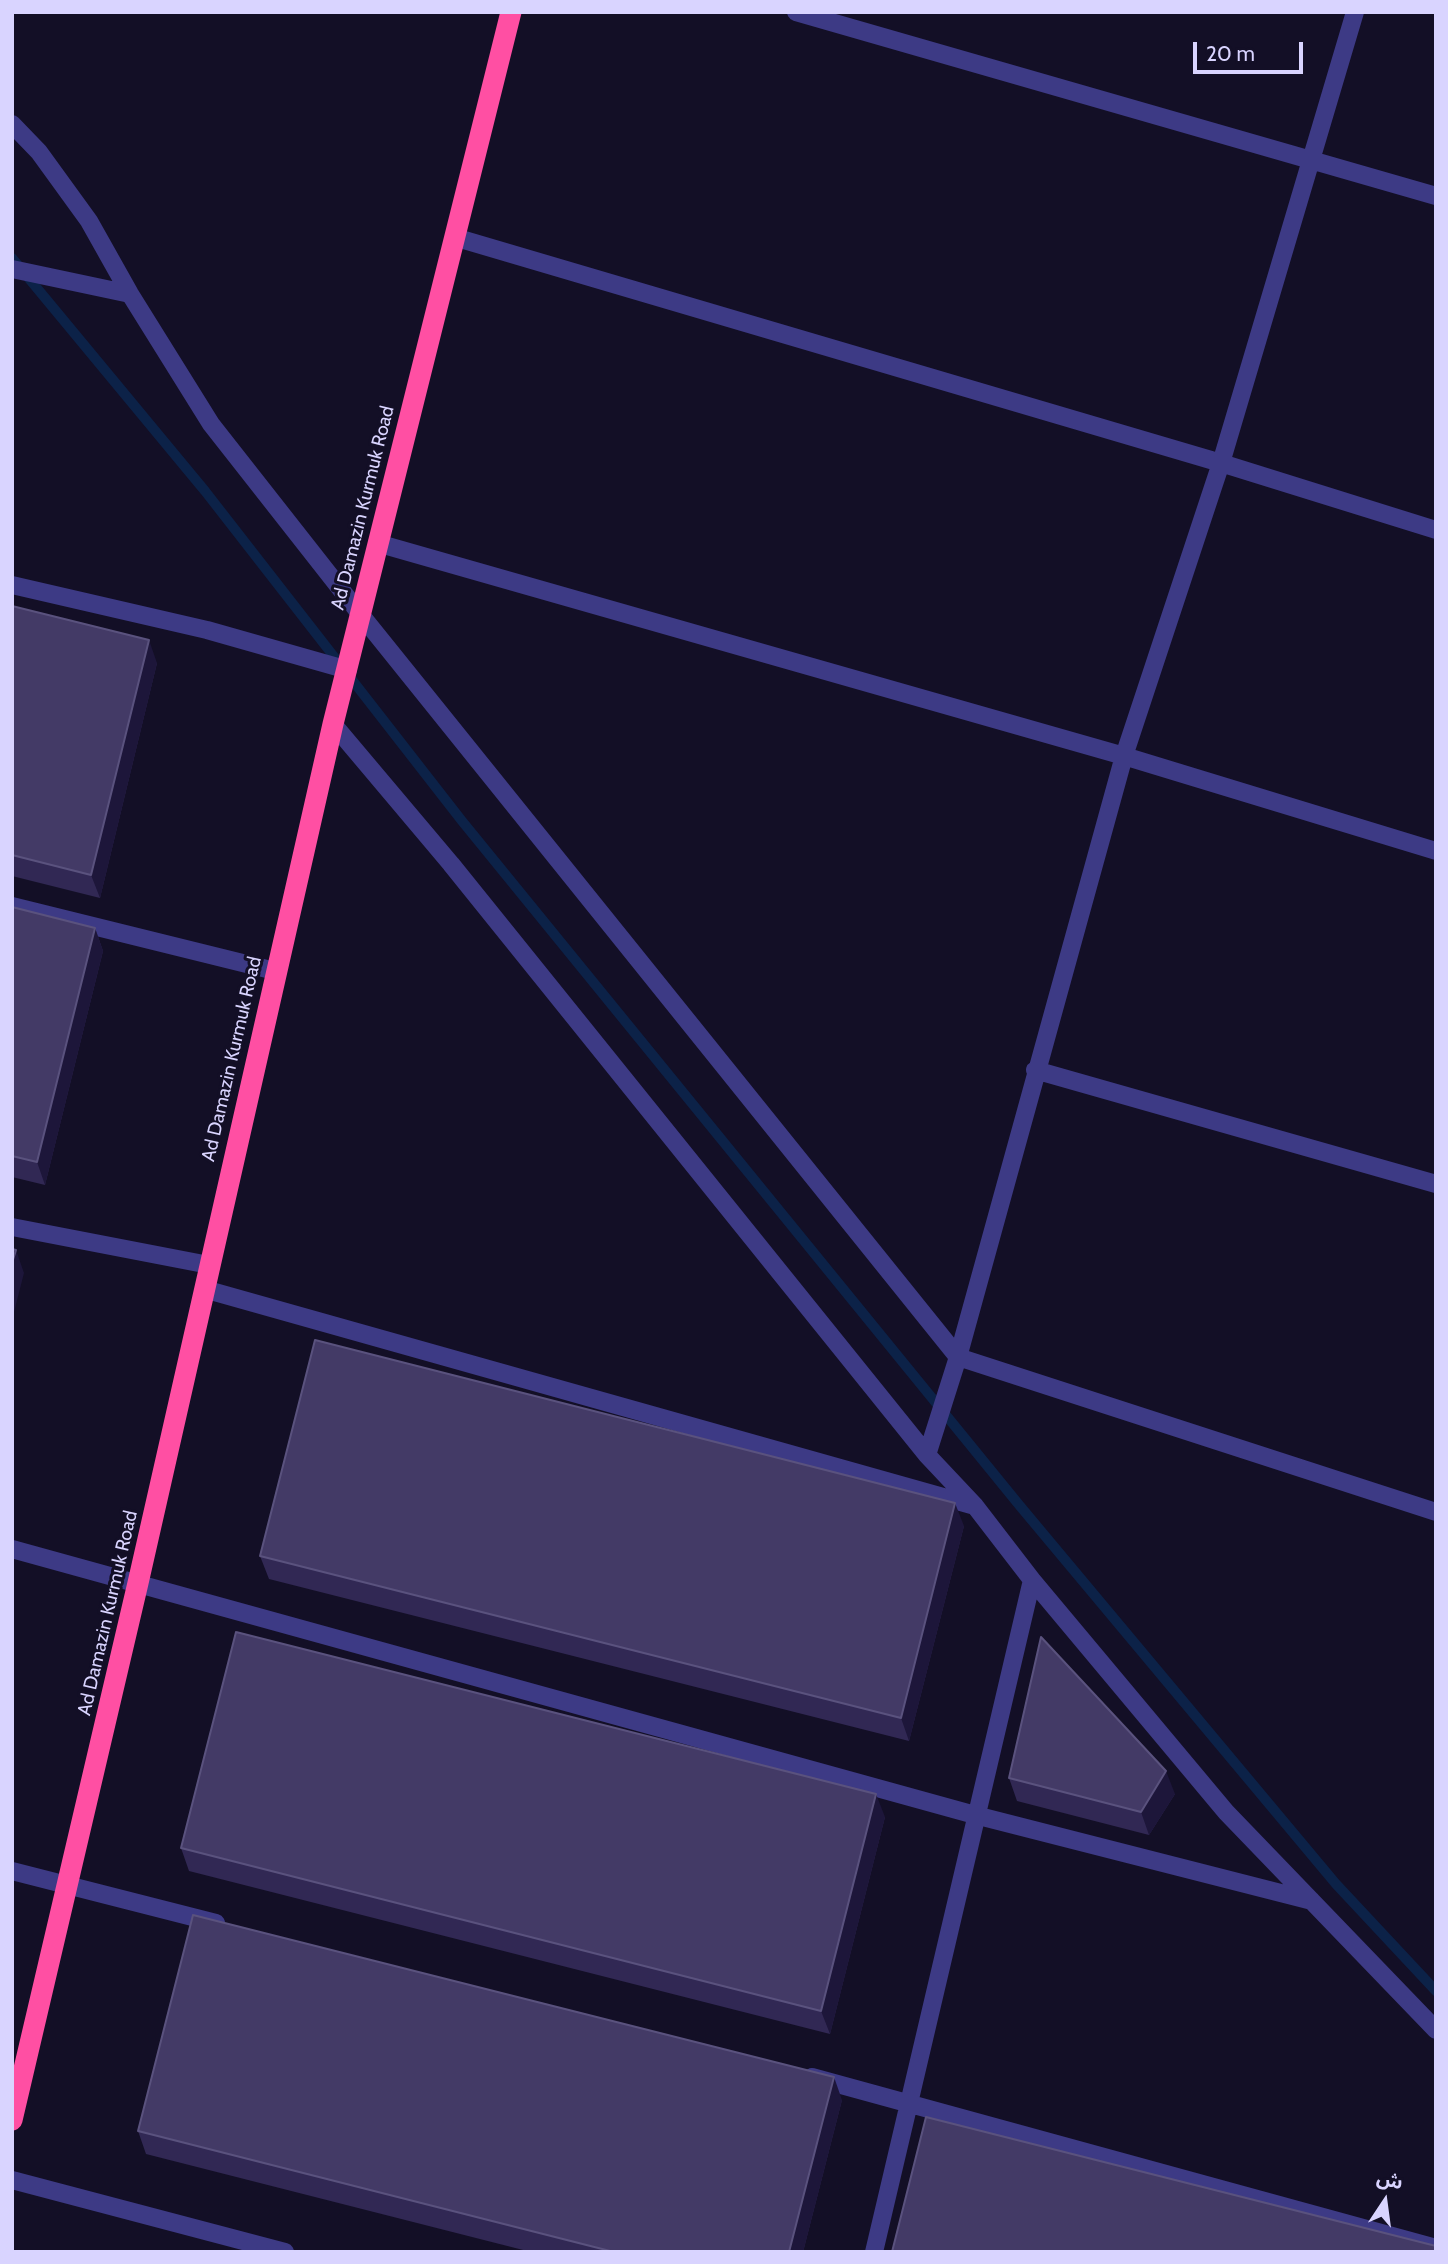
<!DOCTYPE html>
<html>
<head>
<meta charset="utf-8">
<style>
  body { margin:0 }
  #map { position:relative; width:1448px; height:2264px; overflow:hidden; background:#130f26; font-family:Cabin,"Noto Sans Arabic",sans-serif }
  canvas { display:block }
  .frame { position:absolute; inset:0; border:14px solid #d9d4ff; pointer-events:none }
  .north { position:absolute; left:1350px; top:2166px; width:70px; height:70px; -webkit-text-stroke:5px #130f26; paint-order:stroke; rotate:13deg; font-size:19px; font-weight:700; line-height:28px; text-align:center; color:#d9d4ff }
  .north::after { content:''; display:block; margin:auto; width:24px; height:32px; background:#d9d4ff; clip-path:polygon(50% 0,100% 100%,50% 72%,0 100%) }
  .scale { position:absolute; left:1193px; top:42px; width:110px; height:32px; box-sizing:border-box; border:4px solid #d9d4ff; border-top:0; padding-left:9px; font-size:21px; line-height:24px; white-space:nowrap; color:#d9d4ff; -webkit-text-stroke:5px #130f26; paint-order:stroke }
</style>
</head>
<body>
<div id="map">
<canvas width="1448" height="2264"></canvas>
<div class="frame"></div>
<div class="north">ش</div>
<div class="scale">20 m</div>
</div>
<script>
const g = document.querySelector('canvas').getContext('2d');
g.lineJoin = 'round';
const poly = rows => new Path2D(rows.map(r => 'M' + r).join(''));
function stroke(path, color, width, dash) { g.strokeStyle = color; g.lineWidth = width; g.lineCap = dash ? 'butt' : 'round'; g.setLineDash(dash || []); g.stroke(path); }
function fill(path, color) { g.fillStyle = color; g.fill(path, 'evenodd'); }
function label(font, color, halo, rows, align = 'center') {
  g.font = font + ' Cabin,sans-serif'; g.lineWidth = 6; g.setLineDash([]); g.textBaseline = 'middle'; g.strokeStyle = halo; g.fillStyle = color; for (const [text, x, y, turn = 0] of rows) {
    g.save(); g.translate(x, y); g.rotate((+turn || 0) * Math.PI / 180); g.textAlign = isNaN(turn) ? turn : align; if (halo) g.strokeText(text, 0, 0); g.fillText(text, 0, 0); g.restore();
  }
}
stroke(poly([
  [12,258,205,491,462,821,1020,1506,1336,1884,1436,1991]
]), '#0c2248', 10);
stroke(poly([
  [796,12,1436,196],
  [12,124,39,152,89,221,130,294,211,424,361,615,958,1357,1436,1512],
  [454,237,1221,463,1436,530],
  [12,269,130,294],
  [377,543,1124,756,1436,851],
  [12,585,207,630,348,670],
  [333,724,451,864,927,1455,975,1506,1032,1580,1226,1812,1436,2030],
  [12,906,275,971],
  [1035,1070,1436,1184],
  [12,1227,209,1265],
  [204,1289,975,1506],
  [927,1455,958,1357,1124,756,1221,463,1355,12],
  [12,1549,975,1815,1312,1901],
  [12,1871,216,1923],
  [812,2077,1436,2248],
  [12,2180,285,2252],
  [874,2252,1032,1580]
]), '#3d3a85', 18);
stroke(poly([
  [12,2120,138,1583,333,724,511,12]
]), '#ff4fa3', 21);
fill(poly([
  [12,606,157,663,100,898,12,876],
  [12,907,95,928,103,951,45,1185,12,1177],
  [964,1526,909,1741,269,1579,260,1556],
  [1009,1778,1175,1794,1149,1835,1017,1801],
  [885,1817,830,2034,189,1871,181,1848],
  [842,2100,803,2252,531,2252,146,2154,138,2131]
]), '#312854');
fill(poly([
  [149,640,157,663,100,898,91,875],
  [95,928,103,951,45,1185,37,1162],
  [16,1250,24,1273,12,1320,12,1263],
  [955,1503,964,1526,909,1741,901,1718],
  [1166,1771,1175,1794,1149,1835,1141,1812],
  [876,1794,885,1817,830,2034,821,2011],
  [834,2077,842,2100,803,2252,789,2252]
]), '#1d163a');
const building = poly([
  [12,606,149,640,91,875,12,855,12,606],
  [12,907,95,928,37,1162,12,1156,12,907],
  [12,1249,16,1250,12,1263,12,1249],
  [315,1340,955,1503,901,1718,260,1556,315,1340],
  [236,1632,876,1794,821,2011,181,1848,236,1632],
  [1041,1637,1166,1771,1141,1812,1009,1778,1041,1637],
  [193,1915,834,2077,789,2252,614,2252,138,2131,193,1915],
  [926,2117,1436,2246,1436,2252,892,2252,926,2117]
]);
fill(building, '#433a66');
stroke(building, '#5a527e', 2);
label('19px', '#d9d4ff', '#130f26', [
  ["Ad Damazin Kurmuk Road",363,508,-76],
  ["Ad Damazin Kurmuk Road",232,1059,-77],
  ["Ad Damazin Kurmuk Road",108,1613,-77]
]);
</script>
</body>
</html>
